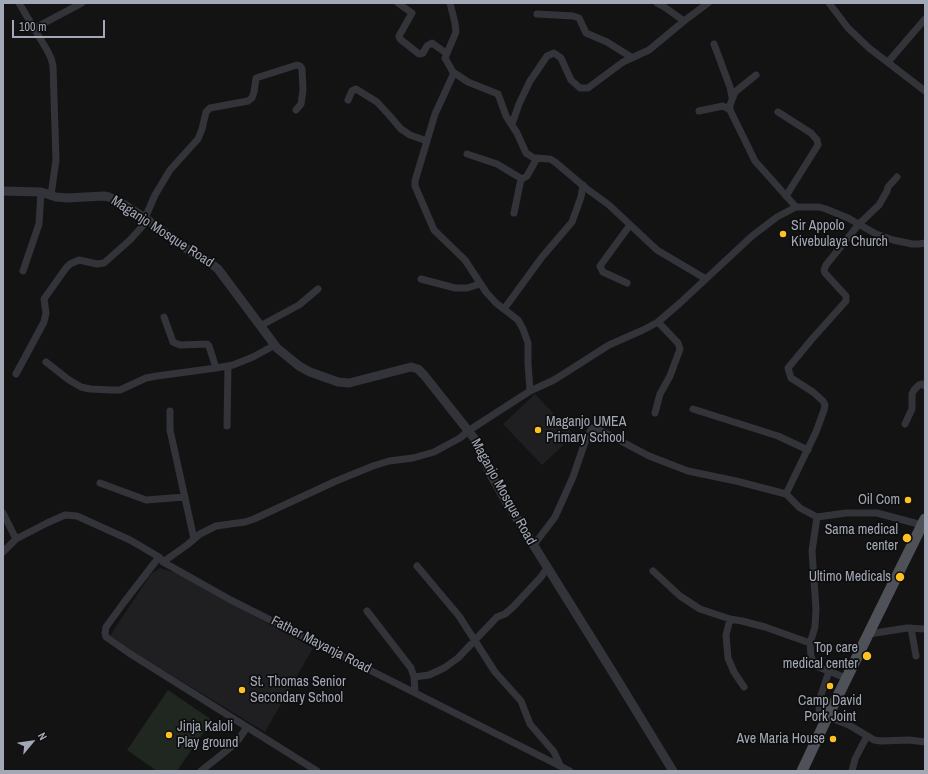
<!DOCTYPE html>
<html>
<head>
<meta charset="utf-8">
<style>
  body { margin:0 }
  #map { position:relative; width:928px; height:774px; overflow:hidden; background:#131314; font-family:"Archivo Narrow",sans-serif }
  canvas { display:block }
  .frame { position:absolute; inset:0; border:4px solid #a3a8b6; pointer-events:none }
  .north { position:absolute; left:12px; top:722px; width:40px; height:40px; -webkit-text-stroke:3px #0e0e0f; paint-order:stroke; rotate:61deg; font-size:11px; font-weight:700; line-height:16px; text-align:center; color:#a3a8b6 }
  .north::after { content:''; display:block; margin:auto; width:14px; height:18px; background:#a3a8b6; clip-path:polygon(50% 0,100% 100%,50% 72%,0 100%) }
  .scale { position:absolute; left:12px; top:20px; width:93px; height:18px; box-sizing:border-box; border:2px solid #a3a8b6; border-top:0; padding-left:5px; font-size:12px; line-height:14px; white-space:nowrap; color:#a3a8b6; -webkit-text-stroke:3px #0e0e0f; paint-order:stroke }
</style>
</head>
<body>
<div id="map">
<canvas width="928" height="774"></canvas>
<div class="frame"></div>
<div class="north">N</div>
<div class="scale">100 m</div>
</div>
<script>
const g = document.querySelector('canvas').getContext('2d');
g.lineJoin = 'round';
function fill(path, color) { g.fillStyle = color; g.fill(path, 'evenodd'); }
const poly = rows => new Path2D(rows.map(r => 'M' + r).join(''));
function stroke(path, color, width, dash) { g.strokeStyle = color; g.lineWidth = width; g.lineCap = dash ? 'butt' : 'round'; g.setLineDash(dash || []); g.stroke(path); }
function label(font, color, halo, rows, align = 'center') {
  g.font = font + ' "Archivo Narrow",sans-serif'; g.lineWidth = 3.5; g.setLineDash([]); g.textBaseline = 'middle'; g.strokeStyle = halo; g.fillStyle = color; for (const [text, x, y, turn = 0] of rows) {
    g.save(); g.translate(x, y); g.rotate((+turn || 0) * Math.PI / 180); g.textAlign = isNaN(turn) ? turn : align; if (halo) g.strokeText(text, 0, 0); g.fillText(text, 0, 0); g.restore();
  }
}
fill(poly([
  [535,394,574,435,542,465,503,424],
  [160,568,176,573,313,648,265,732,109,637,151,574]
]), '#1f1f21');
fill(poly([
  [168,690,212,720,177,771,157,771,127,750]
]), '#1f2720');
stroke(poly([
  [19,3,47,50,51,58,53,66,56,160,51,195],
  [398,3,412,13,399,36,400,39,419,54,423,53,427,46,432,43,446,53],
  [657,3,663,6,684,21],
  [829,3,848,28,869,48,925,91],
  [537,14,573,16,579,18,586,33,607,42,631,57],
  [33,29,82,3],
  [714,44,730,87,732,97],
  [888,62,925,19],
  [453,72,468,82,498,94,506,116,517,133,526,153,534,158,550,159,555,162,587,189,609,205,657,250,706,279],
  [756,75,735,92,730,105,730,110,755,161,796,207],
  [348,100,352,91,356,89,377,102,389,115,401,129,410,135,427,141],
  [699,111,723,106,730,110],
  [778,112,811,133,817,140,818,145,786,196],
  [512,124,519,104,530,81,547,56,554,53,561,58,571,80,580,88,588,88,623,62,649,50,684,21,708,3],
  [467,154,497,164,522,179,527,176,537,158],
  [514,213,521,179],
  [145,218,155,195,170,170,198,139,202,129,206,112,210,108,248,101,252,98,254,92,256,78,297,65,300,66,302,69,303,90,301,104,296,110],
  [23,271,39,224,41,192],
  [421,279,455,288,467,288,480,284],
  [627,283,603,272,600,266,630,225],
  [504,309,542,257,572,222,581,197,583,185],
  [164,317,173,342,180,345,207,344,209,346,216,368],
  [260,326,299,305,318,289],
  [46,362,69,380,81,387,90,389,112,390,120,390,146,378,157,376,216,368,233,365,253,357,275,345],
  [16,374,44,322,46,313,44,299,66,268,70,264,79,260,97,264,104,263,130,240,148,220],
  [530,391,554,380,609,345,643,330,658,322,680,303,752,236,777,217,796,207,819,207,826,209,848,218,876,234,893,240,912,244,919,244,925,243],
  [693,409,778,436,808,450],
  [170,411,170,430,194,539],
  [655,413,660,394,670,376,680,349,678,343,658,322],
  [905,424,912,409,912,394,914,390,919,385,923,384,925,386],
  [227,426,228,366],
  [100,483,146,500,185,497],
  [786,494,816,432,824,410,825,405,823,401,813,392,791,378,788,368,812,339,846,301,846,296,825,273,824,270,826,265,859,224,879,205,887,191,888,187,897,177],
  [3,513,16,539],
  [817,517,812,551,816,609,815,627,810,643,811,657,816,666,846,678],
  [533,546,555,517,573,477,586,439,592,428,600,430,649,456,688,471,736,481,786,494,800,508,817,517,846,513,877,513,922,525],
  [3,552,16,539,47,523,65,515,77,516,130,540,159,557,163,562,229,599,570,771],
  [159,557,125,601,106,627,105,633,106,637,129,653,317,771],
  [163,562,187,545,200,534,216,526,245,522,254,519,336,481,373,466,389,461,413,458,434,452,460,438,468,431,530,391,528,363,528,343,523,329,518,320,496,303,486,292,465,260,434,230,415,186,415,181,435,114,453,75,453,72,445,58,456,32,455,23,450,3],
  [417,566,459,616,495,672,521,701,530,724,554,752,560,765],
  [653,571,680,596,700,609,730,619,742,621,765,627,810,643],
  [367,611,411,668,414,677,415,692],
  [730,619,726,635,728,658,734,672,744,687],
  [911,628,916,656],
  [869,634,907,628,925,629],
  [414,677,429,675,444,668,458,658,497,617,505,614,513,607,541,577,547,568],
  [828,717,849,725,874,740,881,741,909,740,925,742],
  [825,722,819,709,821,695,829,671],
  [201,771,231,747,239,739,247,727],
  [852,771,855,759,867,736]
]), '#33343a', 7);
stroke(poly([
  [3,191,41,192,56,197,67,198,104,196,109,197,120,202,145,218,191,252,209,262,218,269,277,348,299,366,310,372,338,382,349,383,411,367,418,369,424,375,474,438,490,473,506,501,615,676,673,771]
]), '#33343a', 9);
stroke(poly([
  [802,771,825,722,925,519]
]), '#4f5159', 11);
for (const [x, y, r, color] of [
  [783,234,4,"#fcc223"],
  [538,430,4,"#fcc223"],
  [908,500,4,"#fcc223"],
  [907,538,5,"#fcc223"],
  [900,577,5,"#fcc223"],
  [867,656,5,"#fcc223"],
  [830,686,4,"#fcc223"],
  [242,690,4,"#fcc223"],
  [169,735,4,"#fcc223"],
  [833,739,4,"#fcc223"]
]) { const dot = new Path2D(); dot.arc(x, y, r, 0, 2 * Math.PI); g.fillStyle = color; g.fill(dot); stroke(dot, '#0e0e0f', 1.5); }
label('14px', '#a3a8b6', '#0e0e0f', [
  ["Sir Appolo",791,226,"left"],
  ["Kivebulaya Church",791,242,"left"],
  ["Maganjo UMEA",546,422,"left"],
  ["Primary School",546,438,"left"],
  ["Oil Com",900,500],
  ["Sama medical",898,530],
  ["center",898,546],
  ["Ultimo Medicals",891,577],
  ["Top care",858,648],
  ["medical center",858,664],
  ["St. Thomas Senior",250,682,"left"],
  ["Secondary School",250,698,"left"],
  ["Camp David",830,701,"center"],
  ["Pork Joint",830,717,"center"],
  ["Jinja Kaloli",177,727,"left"],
  ["Play ground",177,743,"left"],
  ["Ave Maria House",825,739]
], 'right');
label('14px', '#a3a8b6', '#0e0e0f', [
  ["Maganjo Mosque Road",162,232,33],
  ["Maganjo Mosque Road",503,492,61],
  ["Father Mayanja Road",321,645,27]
]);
</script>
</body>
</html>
